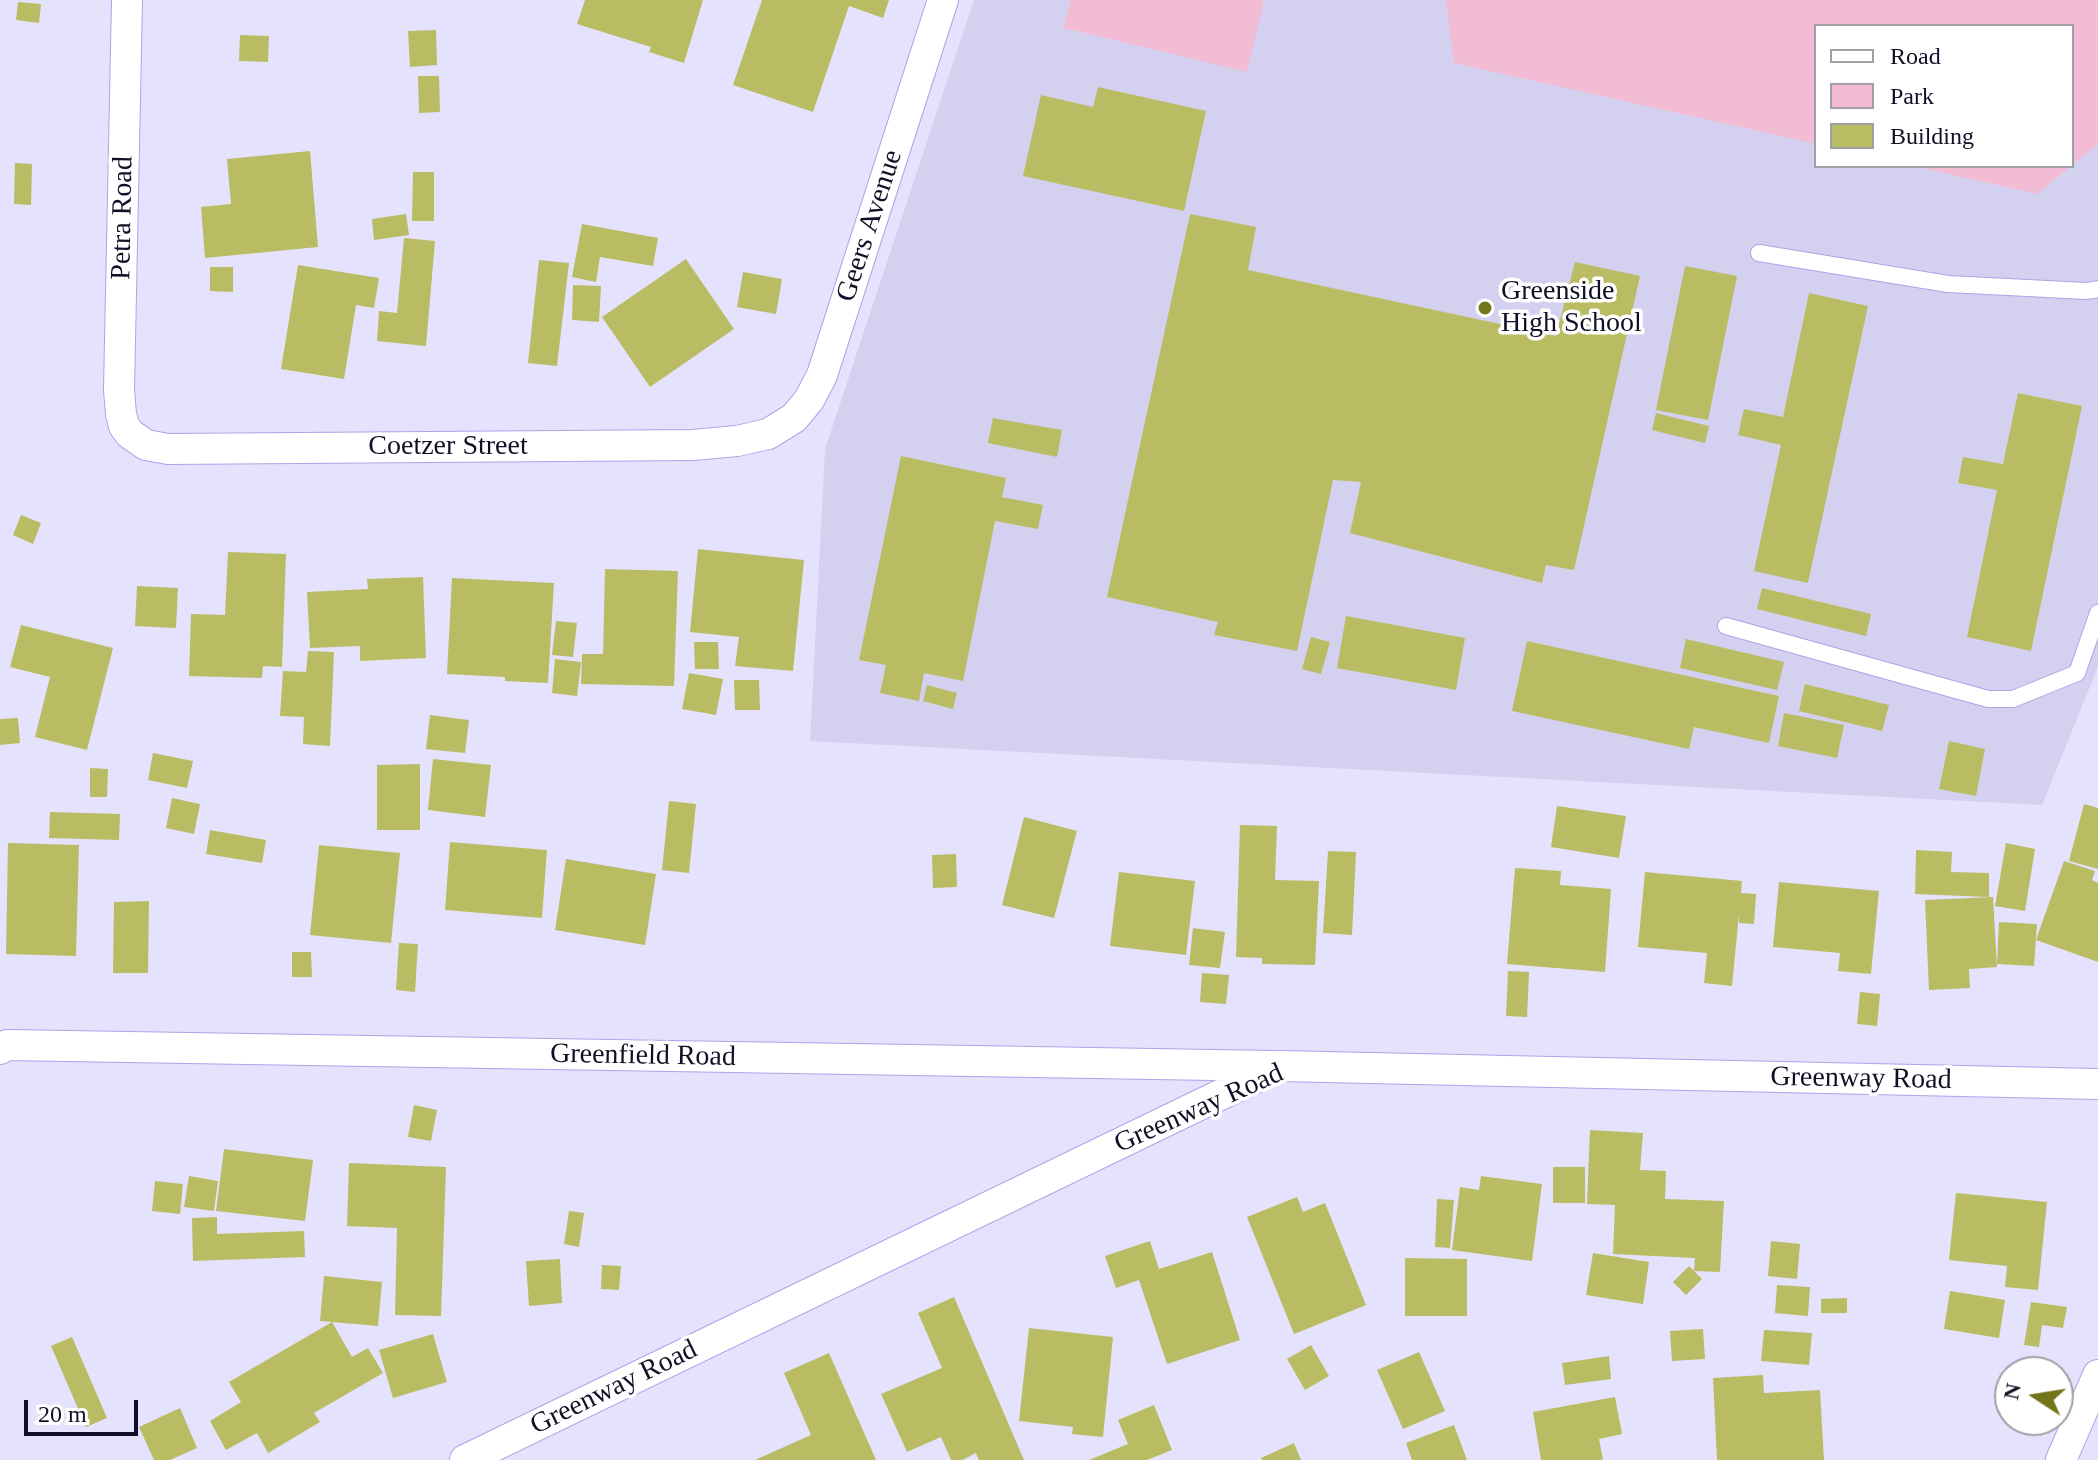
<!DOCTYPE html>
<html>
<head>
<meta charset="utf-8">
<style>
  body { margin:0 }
  #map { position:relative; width:2098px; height:1460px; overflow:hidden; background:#e5e2fe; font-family:Georgia,serif }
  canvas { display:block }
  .legend { position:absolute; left:1814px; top:24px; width:260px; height:144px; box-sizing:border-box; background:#fff; border:2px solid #a09fa8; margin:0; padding:10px 14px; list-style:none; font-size:24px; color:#120e25 }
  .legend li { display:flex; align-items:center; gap:16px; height:40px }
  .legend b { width:40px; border:2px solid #a09fa8 }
  .north { position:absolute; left:1994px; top:1356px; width:80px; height:80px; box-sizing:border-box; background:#fff; border:2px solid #a09fa8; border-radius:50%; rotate:282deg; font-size:22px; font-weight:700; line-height:32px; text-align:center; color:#120e25 }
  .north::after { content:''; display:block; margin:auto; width:28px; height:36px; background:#74751b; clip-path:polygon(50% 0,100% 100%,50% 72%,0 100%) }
  .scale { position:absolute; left:24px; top:1400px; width:114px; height:36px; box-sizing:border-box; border:4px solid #120e25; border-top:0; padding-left:10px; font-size:24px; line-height:28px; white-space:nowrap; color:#120e25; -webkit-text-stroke:6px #fff; paint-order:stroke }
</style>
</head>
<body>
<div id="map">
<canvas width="2098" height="1460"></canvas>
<ul class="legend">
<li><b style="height:10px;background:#fff"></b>Road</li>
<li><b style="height:22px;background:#f2bcd4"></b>Park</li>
<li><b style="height:22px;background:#babc63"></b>Building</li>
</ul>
<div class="north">N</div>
<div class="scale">20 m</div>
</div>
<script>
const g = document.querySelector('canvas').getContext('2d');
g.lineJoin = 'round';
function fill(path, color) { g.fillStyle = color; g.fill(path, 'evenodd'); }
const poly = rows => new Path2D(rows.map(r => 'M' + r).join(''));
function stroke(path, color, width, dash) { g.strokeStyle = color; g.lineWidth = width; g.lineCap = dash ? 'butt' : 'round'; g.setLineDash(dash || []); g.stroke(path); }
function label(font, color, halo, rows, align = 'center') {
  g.font = font + ' Georgia,serif'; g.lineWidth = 7; g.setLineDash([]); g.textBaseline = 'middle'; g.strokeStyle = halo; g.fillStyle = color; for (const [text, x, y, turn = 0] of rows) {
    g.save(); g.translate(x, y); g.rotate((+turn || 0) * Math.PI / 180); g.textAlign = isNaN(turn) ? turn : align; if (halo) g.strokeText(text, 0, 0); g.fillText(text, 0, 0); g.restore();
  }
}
fill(poly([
  [974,0,2098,0,2098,667,2042,805,810,741,825,449],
  [1816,26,2072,26,2072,166,1816,166]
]), '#d4d1f0');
fill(poly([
  [1070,0,1264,0,1247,72,1064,28],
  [1446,0,2098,0,2098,144,2072,165,2072,26,1816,26,1816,144,1454,63],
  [1914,166,2071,166,2037,194]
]), '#f2bcd4');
fill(poly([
  [585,0,703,0,684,63,649,52,651,47,577,24],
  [762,0,889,0,883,18,849,6,813,112,733,85],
  [18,2,41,4,39,23,16,20],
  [436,30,437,65,410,67,408,31],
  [240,35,269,36,268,62,239,61],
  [418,76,439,76,440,112,419,113],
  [1098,87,1206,111,1184,211,1023,176,1041,95,1093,107],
  [310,151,318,247,205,258,201,207,231,204,227,159],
  [15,163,32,164,31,205,14,204],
  [413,172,434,172,434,221,412,221],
  [406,214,409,235,374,240,372,219],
  [1190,214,1256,227,1248,270,1556,336,1575,262,1640,276,1574,570,1546,565,1542,583,1350,533,1361,482,1333,480,1297,651,1214,635,1218,622,1107,597],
  [582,224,658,238,653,266,600,257,596,282,572,277],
  [404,238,435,241,426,346,377,341,379,311,397,313],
  [686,259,734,329,650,387,602,317],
  [539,260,569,263,557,366,528,363],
  [298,265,379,278,374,308,356,305,344,379,281,369],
  [1685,266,1737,276,1708,420,1656,410],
  [210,267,233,267,233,292,210,291],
  [743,272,782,279,776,314,737,307],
  [573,285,601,286,599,322,572,320],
  [1809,293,1868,306,1808,583,1754,571,1781,445,1738,435,1744,409,1783,417],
  [2018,393,2082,406,2031,651,1967,637,1997,490,1958,483,1963,457,2003,464],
  [1656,413,1709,426,1705,443,1652,430],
  [993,418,1062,430,1057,457,988,443],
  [901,456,1006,478,1002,497,1043,505,1038,529,995,521,963,681,924,673,919,701,880,693,886,665,859,660],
  [21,515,41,523,33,544,13,535],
  [698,549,804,560,793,671,735,666,739,637,690,632],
  [228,552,286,554,282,667,263,666,262,678,189,676,191,614,225,615],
  [605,569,678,571,674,686,581,684,582,654,603,654],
  [423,577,426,658,360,661,360,646,310,648,307,592,368,589,367,579],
  [452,578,554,583,548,683,505,681,505,677,447,674],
  [137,586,178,588,176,628,135,626],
  [1762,588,1871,614,1866,636,1757,609],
  [1346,616,1465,638,1456,690,1337,668],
  [556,621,577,623,573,657,552,655],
  [21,625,113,648,87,750,35,737,50,677,10,667],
  [1311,637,1330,642,1321,674,1302,669],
  [1686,639,1784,662,1777,690,1680,668],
  [1527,641,1779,696,1769,743,1694,727,1689,749,1512,711],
  [694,642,718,642,719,669,695,669],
  [308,651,334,652,330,746,303,744,304,717,280,716,283,671,306,672],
  [555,659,581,662,577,696,552,693],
  [689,673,723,679,716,715,682,709],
  [734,680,759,680,760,710,735,710],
  [1805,684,1889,705,1882,731,1799,711],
  [927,685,957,693,953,709,923,701],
  [1784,713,1844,725,1837,758,1778,746],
  [430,715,469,720,465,753,426,749],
  [18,718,20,743,0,745,0,719],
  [1949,741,1985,749,1976,796,1939,789],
  [153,753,193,761,187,788,148,780],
  [433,759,491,765,485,817,428,810],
  [420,764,420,830,377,830,377,765],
  [90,768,108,769,107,797,90,797],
  [172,798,200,804,194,834,166,828],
  [669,801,696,804,689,873,662,870],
  [2084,804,2098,808,2098,869,2069,861],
  [1557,806,1626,816,1619,858,1551,847],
  [50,812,120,814,119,840,49,838],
  [1024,817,1077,831,1054,918,1002,905],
  [1240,825,1277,826,1275,880,1319,881,1315,965,1262,964,1262,958,1236,957],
  [210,830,266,840,262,863,206,854],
  [450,842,547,850,542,918,445,910],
  [8,843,79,845,76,956,6,954],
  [2006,843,2035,849,2025,911,1995,906],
  [319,845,400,853,391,943,310,935],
  [1916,850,1952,852,1951,872,1989,873,1989,897,1915,894],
  [1328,851,1356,852,1352,935,1323,933],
  [956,854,957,887,933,888,932,855],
  [566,859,656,874,645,945,555,930],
  [2064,861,2095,871,2092,880,2098,883,2098,962,2036,940],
  [1515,868,1561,871,1560,885,1611,889,1605,972,1507,964],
  [1119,872,1195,881,1186,955,1110,946],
  [1645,872,1742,881,1741,893,1756,894,1754,924,1739,923,1739,914,1732,986,1704,983,1707,953,1638,947],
  [1779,882,1879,891,1871,974,1838,971,1840,953,1773,947],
  [1993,897,1997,967,1969,969,1970,988,1929,990,1925,900],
  [149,901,148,973,113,973,114,902],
  [1999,922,2037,924,2034,966,1997,964],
  [1193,928,1225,932,1220,968,1189,965],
  [399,943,418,944,415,992,396,990],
  [292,952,311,952,312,977,292,977],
  [1508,971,1529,972,1527,1017,1506,1016],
  [1202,973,1229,975,1226,1004,1200,1002],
  [1860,992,1880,994,1877,1026,1857,1024],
  [414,1105,437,1110,431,1141,408,1137],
  [1590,1130,1643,1133,1640,1170,1666,1171,1665,1199,1724,1201,1720,1272,1694,1271,1695,1258,1613,1254,1615,1205,1587,1204],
  [224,1149,313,1160,305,1221,216,1211],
  [349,1163,446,1167,441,1316,395,1315,397,1228,347,1226],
  [1553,1167,1585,1167,1585,1203,1553,1203],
  [189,1176,218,1181,214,1211,184,1207],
  [1481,1176,1542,1184,1532,1261,1452,1250,1460,1187,1479,1190],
  [155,1181,183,1184,180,1214,152,1211],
  [1956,1193,2047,1202,2038,1290,2005,1287,2007,1266,1949,1260],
  [1297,1197,1303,1212,1325,1203,1366,1305,1294,1334,1247,1217],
  [1437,1199,1454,1200,1450,1248,1435,1247],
  [569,1211,584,1213,579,1247,564,1244],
  [217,1217,217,1234,304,1231,305,1257,193,1261,192,1218],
  [1150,1241,1159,1269,1212,1252,1240,1340,1167,1364,1139,1280,1116,1288,1105,1256],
  [1771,1241,1800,1244,1797,1279,1768,1276],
  [1593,1253,1649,1262,1643,1304,1586,1295],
  [1405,1258,1467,1259,1467,1316,1405,1316],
  [560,1259,562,1303,529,1306,526,1261],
  [602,1265,621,1266,619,1290,601,1289],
  [1689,1266,1702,1279,1686,1295,1673,1282],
  [324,1276,382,1282,378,1326,320,1321],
  [1777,1285,1810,1287,1808,1316,1775,1313],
  [1950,1291,2005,1300,1999,1338,1944,1329],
  [954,1297,1024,1460,979,1460,976,1453,962,1460,951,1460,941,1437,907,1452,881,1394,942,1368,918,1313],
  [1847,1298,1847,1313,1821,1313,1821,1299],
  [2031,1302,2067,1307,2063,1328,2042,1325,2039,1347,2024,1345],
  [332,1322,352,1357,368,1348,383,1373,314,1413,320,1422,268,1453,257,1433,226,1450,210,1421,241,1402,229,1382],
  [1029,1328,1113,1337,1103,1437,1072,1434,1073,1427,1019,1421],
  [1703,1329,1705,1359,1672,1361,1670,1331],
  [1764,1330,1812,1333,1809,1365,1761,1361],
  [433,1334,447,1382,393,1398,379,1350],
  [72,1337,107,1418,86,1427,51,1346],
  [1311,1345,1329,1376,1305,1390,1287,1359],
  [1419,1352,1445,1411,1403,1429,1377,1370],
  [829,1353,876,1460,755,1460,811,1435,784,1373],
  [1609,1356,1611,1379,1565,1385,1562,1363],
  [1763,1375,1764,1393,1820,1390,1824,1460,1717,1460,1713,1378],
  [1615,1397,1622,1434,1599,1439,1603,1460,1541,1460,1533,1412],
  [1154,1405,1172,1450,1147,1460,1089,1460,1128,1444,1118,1420],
  [180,1408,197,1448,170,1460,154,1460,139,1427],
  [1454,1425,1467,1460,1412,1460,1406,1443],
  [1294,1443,1301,1460,1262,1460,1261,1458]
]), '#babc63');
const lane = poly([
  [1759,253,1948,284,2087,291,2098,289],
  [1726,626,1988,699,2013,699,2077,673,2098,613]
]);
const street = poly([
  [127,0,119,390,121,414,124,426,130,434,146,445,168,449,693,445,737,441,768,434,794,418,809,400,822,375,943,0],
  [0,1049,7,1045,1274,1066],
  [465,1460,1280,1066,2098,1084],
  [2061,1460,2098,1375]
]);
stroke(lane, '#ada4e7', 18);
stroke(street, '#ada4e7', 32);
stroke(lane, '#fff', 16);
stroke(street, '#fff', 30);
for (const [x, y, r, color] of [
  [1485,308,8,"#74751b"]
]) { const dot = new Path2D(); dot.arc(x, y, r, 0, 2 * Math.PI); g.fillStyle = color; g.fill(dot); stroke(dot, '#fff', 3); }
label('28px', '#120e25', '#fff', [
  ["Petra Road",123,218,-89],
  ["Geers Avenue",870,226,-72],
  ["Coetzer Street",448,447],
  ["Greenfield Road",643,1056,1],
  ["Greenway Road",1861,1079,1],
  ["Greenway Road",1199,1109,-24],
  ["Greenway Road",614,1388,-26]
]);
label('28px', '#120e25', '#fff', [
  ["Greenside",1501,292],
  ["High School",1501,324]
], 'left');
</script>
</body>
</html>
